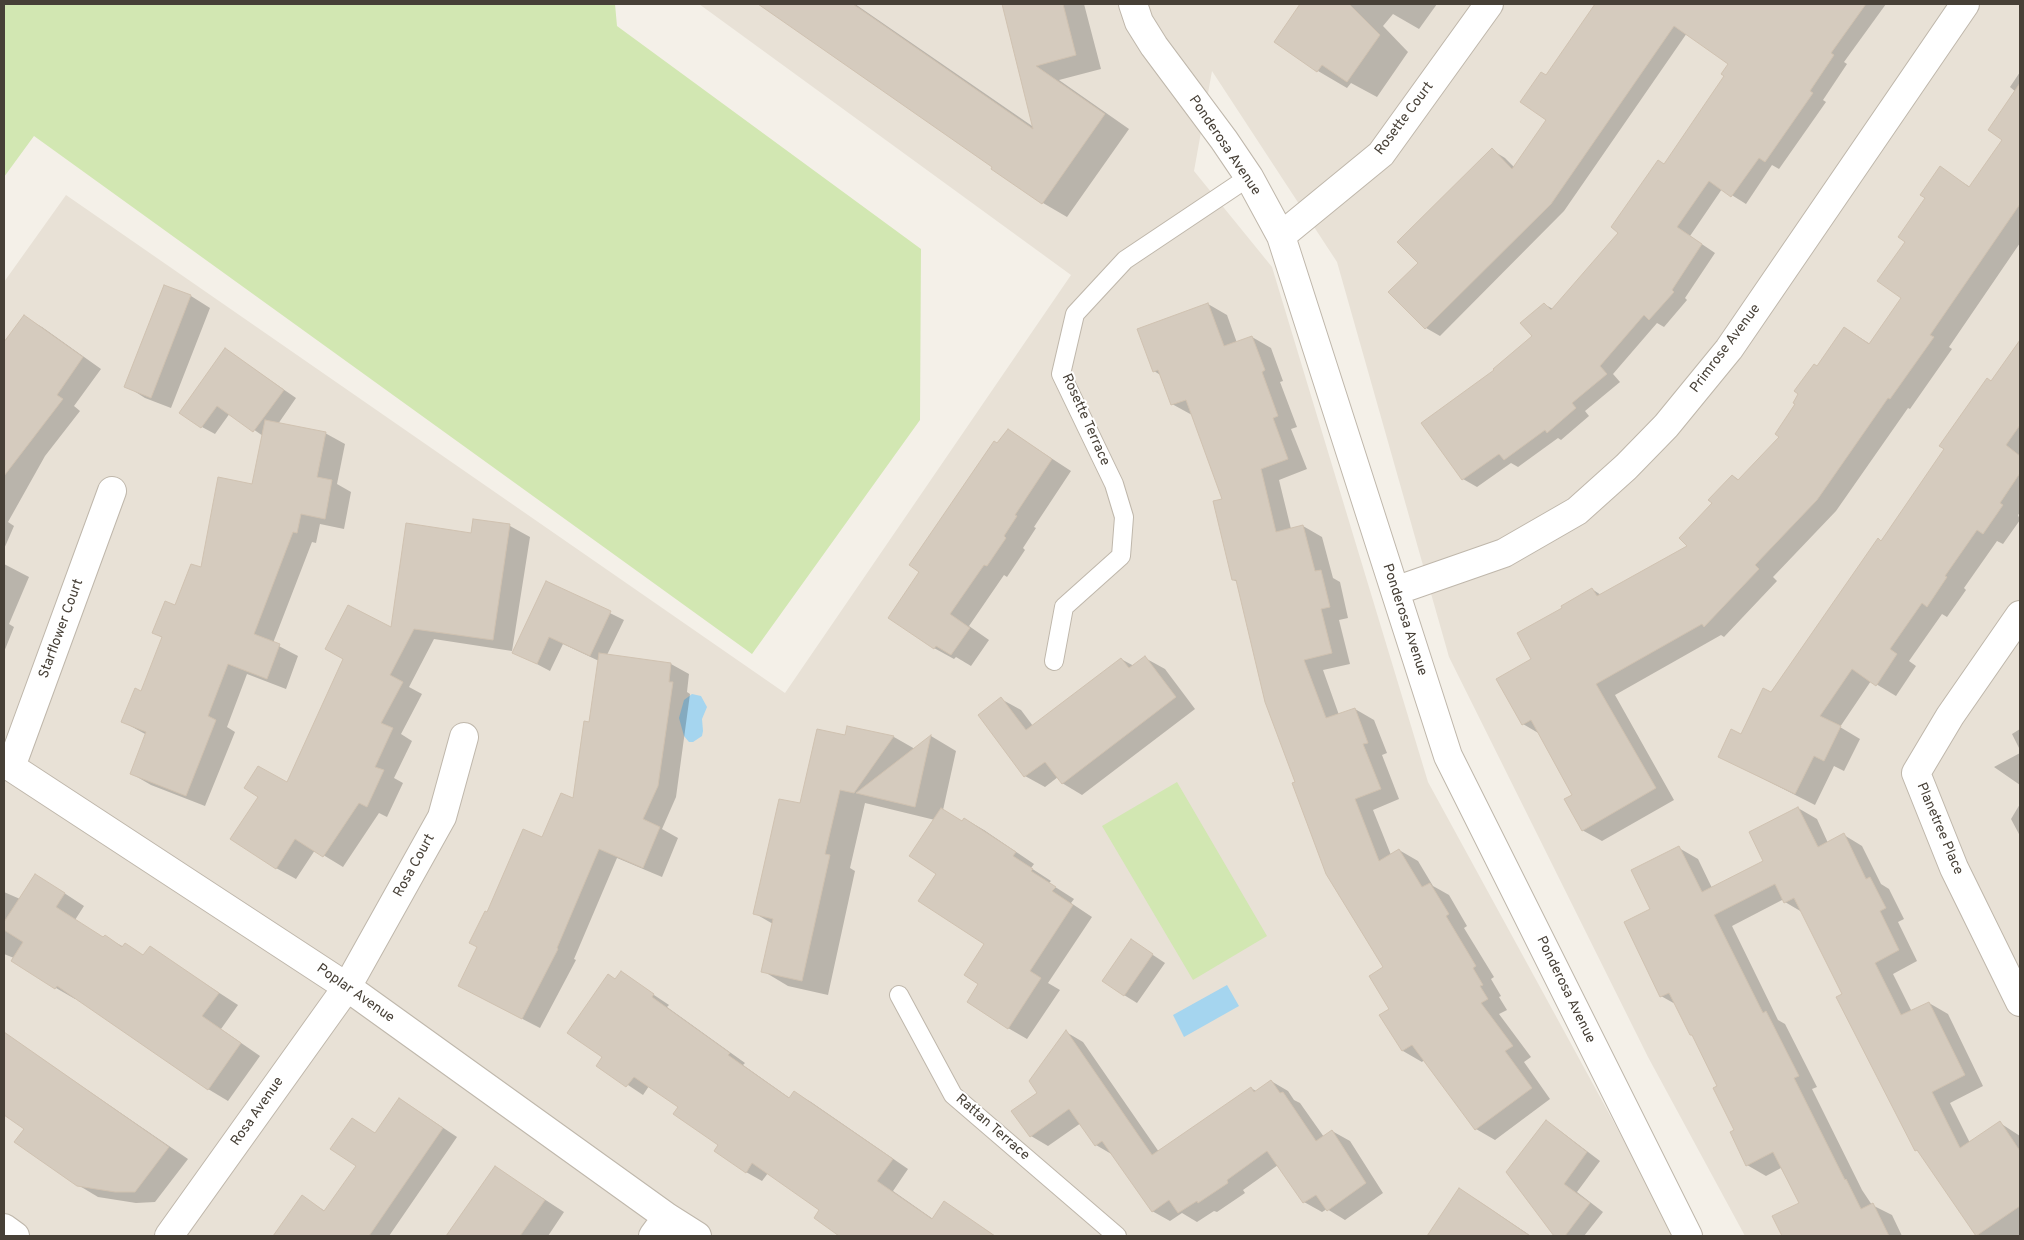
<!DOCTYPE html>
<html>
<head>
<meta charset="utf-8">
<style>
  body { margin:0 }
  #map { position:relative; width:2024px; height:1240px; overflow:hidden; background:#f4f0e8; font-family:Overpass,sans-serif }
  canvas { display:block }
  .frame { position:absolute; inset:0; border:5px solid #474037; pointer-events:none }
</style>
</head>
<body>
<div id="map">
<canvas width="2024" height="1240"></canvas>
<div class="frame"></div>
</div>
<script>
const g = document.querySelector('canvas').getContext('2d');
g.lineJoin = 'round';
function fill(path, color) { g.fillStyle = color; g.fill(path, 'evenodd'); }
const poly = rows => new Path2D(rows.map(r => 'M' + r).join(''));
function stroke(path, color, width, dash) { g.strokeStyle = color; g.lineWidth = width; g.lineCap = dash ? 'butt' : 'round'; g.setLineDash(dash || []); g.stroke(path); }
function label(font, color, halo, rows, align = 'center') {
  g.font = font + ' Overpass,sans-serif'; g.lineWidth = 4; g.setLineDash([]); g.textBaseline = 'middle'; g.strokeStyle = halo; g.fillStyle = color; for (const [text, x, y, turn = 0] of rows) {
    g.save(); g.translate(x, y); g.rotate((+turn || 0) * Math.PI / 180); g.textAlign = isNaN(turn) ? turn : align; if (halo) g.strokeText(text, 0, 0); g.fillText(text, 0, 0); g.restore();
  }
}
fill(poly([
  [699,4,2020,4,2020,1236,1745,1236,1648,1057,1449,657,1337,262,1212,71,1194,171,1272,267,1428,782,1676,1236,4,1236,4,282,66,195,785,693,1071,275]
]), '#e8e1d6');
fill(poly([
  [4,4,615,4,617,26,921,249,920,420,752,654,34,136,4,177],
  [1177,782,1267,936,1193,980,1102,826]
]), '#d2e7b2');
fill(poly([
  [692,694,701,696,707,707,702,719,703,731,702,736,693,742,689,742,684,736,679,718,684,700],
  [1227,985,1239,1006,1184,1037,1173,1015]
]), '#a5d5ef');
fill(poly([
  [760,4,855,4,1035,128,1003,4,1084,4,1101,69,1059,80,1129,129,1067,217,1043,203,994,167],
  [1308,4,1437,4,1419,29,1393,14,1383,26,1408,52,1377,97,1351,83,1347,88,1318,71,1276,42],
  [1597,4,1702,4,1699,9,1743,39,1768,4,1886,4,1844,62,1847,64,1823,100,1826,102,1779,169,1772,165,1746,204,1722,189,1690,236,1715,253,1685,298,1687,300,1664,327,1657,323,1613,374,1620,382,1585,411,1589,416,1561,440,1558,438,1518,467,1511,463,1477,487,1463,479,1423,424,1496,370,1533,337,1544,304,1553,309,1620,232,1726,76,1730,63,1687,33,1564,211,1440,336,1426,328,1419,263,1492,150,1505,158,1514,167,1548,119,1546,77],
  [2020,72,2020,243,1949,347,1952,349,1910,409,1908,408,1836,511,1773,577,1777,581,1724,637,1721,635,1615,695,1674,800,1602,841,1582,830,1574,795,1540,734,1523,724,1533,659,1563,609,1592,589,1601,595,1689,546,1713,503,1733,476,1739,480,1781,437,1797,404,1817,367,1845,328,1870,344,1903,298,1907,242,1940,168,1970,187,2003,140,2016,92,2010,87],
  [165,286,191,296,210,308,171,408,145,398,126,386],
  [1208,304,1227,315,1237,343,1252,337,1271,348,1283,381,1280,382,1297,427,1291,429,1307,469,1279,480,1291,529,1303,526,1322,537,1333,578,1340,582,1348,618,1339,620,1350,664,1323,670,1339,715,1355,709,1374,720,1387,753,1382,755,1399,799,1373,810,1391,855,1399,850,1418,861,1433,886,1449,895,1467,926,1464,928,1494,977,1491,979,1501,996,1499,997,1507,1010,1499,1014,1531,1057,1524,1062,1550,1099,1495,1140,1476,1129,1424,1060,1422,1062,1403,1051,1391,1009,1385,968,1297,782,1238,582,1233,580,1224,499,1192,415,1172,404,1162,376,1154,371],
  [24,317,42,327,101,369,74,406,80,411,45,456,8,522,14,526,4,549,4,344],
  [2020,341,2020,513,2018,515,2020,520,2003,544,1997,541,1964,588,1966,590,1947,617,1942,614,1909,661,1916,666,1896,696,1871,681,1840,727,1860,739,1844,771,1834,766,1815,805,1720,757,1742,735,1881,542],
  [225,349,296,398,278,424,325,433,345,444,337,484,351,492,344,529,320,524,316,543,312,542,273,643,298,656,286,689,247,674,227,727,235,732,205,806,151,785,132,774,147,735,123,722,142,692,163,638,154,633,176,606,201,569,253,485,263,436,230,413,215,434,202,427],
  [1008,430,1071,471,1034,527,1036,528,1023,548,1025,550,1007,577,1004,575,969,626,989,640,971,666,956,657,954,659,934,648,921,571],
  [474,520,510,526,530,537,512,651,434,639,409,687,422,694,401,734,412,741,394,778,403,783,387,817,379,813,343,867,315,850,296,879,276,868,288,784,392,629,472,534],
  [4,564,29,577,9,624,14,627,4,652],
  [547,582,624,620,607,655,671,664,689,674,687,692,690,694,676,797,662,829,678,838,662,877,617,858,574,959,576,960,540,1028,478,996,479,947,488,914,542,838,574,800,590,723,599,661,563,644,550,671,514,652],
  [1145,658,1165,669,1195,709,1082,795,1062,783,1058,777,1045,787,1025,776,1001,699,1021,710,1033,726,1121,659,1134,666],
  [848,727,894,737,915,749,931,736,956,751,943,810,963,822,965,819,984,830,1034,864,1031,868,1051,881,1049,883,1074,899,1071,903,1092,917,1048,983,1060,990,1027,1039,1008,1028,980,984,986,944,938,874,935,820,865,803,850,868,855,871,828,995,788,986,763,971,773,924,754,913,801,805,845,737],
  [2020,729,2020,750,2012,734],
  [2020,753,2020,785,1994,767],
  [2020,804,2020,836,2011,819],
  [1798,808,1817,819,1828,843,1844,835,1862,846,1881,884,1889,889,1904,919,1898,922,1917,961,1893,974,1912,1012,1929,1003,1948,1014,1983,1086,1950,1103,1970,1143,2000,1123,2020,1136,2020,1236,1977,1236,1921,1153,1916,1150,1843,995,1802,912,1785,902,1784,899,1732,926,1778,1020,1785,1024,1817,1087,1812,1089,1862,1190,1872,1205,1892,1215,1902,1236,1783,1236,1773,1217,1800,1203,1781,1168,1766,1176,1747,1165,1719,1086,1694,1036,1691,1035,1677,1005,1661,996,1626,923,1652,910,1679,848,1698,859,1712,888,1765,861],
  [55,887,84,906,75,920,103,938,105,937,124,947,126,945,144,956,150,948,238,1005,221,1029,260,1056,228,1101,208,1089,76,998,75,999,56,988,12,961,14,958,4,954,4,892,20,899],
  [1132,941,1165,963,1137,1003,1124,995],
  [621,973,669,1005,667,1007,745,1063,743,1065,791,1099,795,1093,811,1102,908,1169,893,1191,933,1219,945,1203,995,1236,842,1236,815,1218,821,1210,768,1173,762,1181,746,1172,679,1107,649,1086,643,1095,598,1065,603,1057,616,980],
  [1066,1032,1083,1042,1159,1152,1251,1088,1256,1091,1271,1081,1288,1091,1294,1100,1300,1103,1324,1137,1332,1131,1350,1141,1383,1193,1345,1220,1327,1209,1322,1212,1304,1202,1278,1165,1243,1190,1245,1193,1217,1212,1214,1211,1197,1222,1182,1213,1170,1221,1152,1211,1113,1155,1096,1145,1081,1123,1048,1146,1031,1136,1039,1093],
  [4,1033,188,1159,155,1202,136,1203,98,1197,78,1185,25,1129,4,1114],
  [400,1099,457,1137,389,1236,271,1236,272,1235,275,1236,302,1197,325,1211,358,1166,352,1119,376,1134],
  [1546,1122,1559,1130,1600,1161,1577,1192,1603,1212,1584,1236,1564,1236,1544,1220],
  [495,1167,564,1212,548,1236,449,1235],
  [1459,1190,1477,1200,1531,1236,1428,1236]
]), '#0003');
const building = poly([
  [758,4,853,4,1033,129,1002,4,1063,4,1076,55,1036,66,1105,114,1042,204,991,169,992,167,758,4],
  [1300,4,1349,4,1380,35,1347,82,1322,65,1317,72,1274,42,1300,4],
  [1595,4,1866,4,1831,53,1834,55,1810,91,1813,93,1765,162,1759,158,1731,197,1709,181,1677,227,1702,244,1672,290,1674,292,1649,320,1644,315,1600,366,1607,374,1572,403,1576,408,1547,433,1545,430,1504,460,1499,454,1462,480,1421,423,1494,370,1493,369,1532,336,1520,323,1544,303,1551,310,1618,233,1611,227,1658,160,1664,164,1724,76,1721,74,1728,64,1674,26,1551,204,1425,329,1388,292,1418,263,1397,242,1492,148,1512,169,1546,120,1520,102,1541,72,1546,75,1595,4],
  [2020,83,2020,204,1930,335,1934,337,1890,399,1888,398,1817,500,1755,565,1759,569,1704,627,1702,624,1596,684,1656,788,1582,831,1564,799,1572,795,1531,720,1522,725,1496,679,1531,659,1517,633,1562,608,1561,606,1592,588,1597,596,1687,546,1679,538,1712,503,1708,500,1732,475,1738,480,1779,437,1775,434,1795,404,1793,403,1798,394,1794,391,1814,364,1817,366,1844,327,1869,344,1901,298,1877,281,1905,242,1898,237,1925,198,1920,195,1940,166,1969,187,2002,140,1988,130,2020,83],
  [164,285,191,295,151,398,124,387,164,285],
  [1208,303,1224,346,1252,336,1265,370,1262,372,1278,416,1273,418,1288,459,1261,469,1276,532,1303,525,1315,571,1321,570,1330,607,1321,609,1332,653,1304,660,1326,718,1355,708,1368,743,1363,744,1381,789,1355,799,1379,861,1399,849,1422,887,1430,883,1449,914,1446,916,1476,966,1473,968,1483,985,1480,986,1488,999,1481,1003,1513,1046,1505,1051,1532,1088,1475,1130,1412,1045,1402,1051,1379,1015,1389,1009,1369,976,1383,967,1326,874,1292,783,1295,782,1265,702,1236,580,1232,580,1213,501,1222,499,1186,400,1171,405,1158,370,1153,372,1137,329,1208,303],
  [24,315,83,357,57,395,63,399,4,476,4,342,24,315],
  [2020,340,2020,425,2006,445,2020,456,2020,473,2000,503,2003,505,1983,534,1977,530,1945,576,1947,577,1927,607,1922,603,1890,649,1897,654,1876,686,1852,669,1820,716,1841,726,1824,761,1814,756,1795,794,1718,757,1731,729,1741,734,1763,688,1771,692,1878,538,1881,541,1944,449,1939,446,1987,378,1991,381,2020,340],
  [225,348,284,390,253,432,217,406,201,428,179,413,225,348],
  [265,420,326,432,317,477,332,480,325,519,301,514,297,533,293,532,254,634,280,644,267,679,228,664,208,716,216,720,186,796,130,774,146,732,121,722,135,688,141,691,162,637,152,633,165,601,175,605,191,564,201,567,218,477,252,484,265,420],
  [1008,429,1052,459,1015,515,1017,516,1004,536,1006,538,987,566,984,565,950,614,970,628,951,655,936,646,934,649,888,618,919,572,909,565,994,441,997,443,1008,429],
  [473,519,510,524,493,640,414,629,390,675,403,682,381,723,393,728,375,767,384,770,367,807,359,803,323,857,295,839,276,869,230,839,258,797,244,788,258,766,287,782,343,659,325,649,348,605,391,627,406,523,471,533,473,519],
  [546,581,611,611,590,656,549,637,537,664,512,653,546,581],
  [599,653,671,663,669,682,673,682,658,786,643,819,660,827,643,868,599,849,557,948,558,949,522,1019,458,986,477,947,469,943,485,911,487,912,523,829,542,837,561,793,573,798,584,721,589,722,599,653],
  [1145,656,1176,697,1062,784,1045,762,1024,777,978,715,1001,697,1026,730,1121,658,1129,668,1145,656],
  [847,726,894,736,854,793,840,790,825,854,830,855,802,981,761,972,773,919,753,914,779,799,800,803,817,729,845,735,847,726],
  [931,735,915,807,856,793,931,735],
  [1798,807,1818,847,1844,833,1866,879,1870,877,1886,908,1880,911,1899,950,1875,963,1901,1015,1929,1002,1965,1075,1932,1092,1960,1148,2000,1121,2020,1151,2020,1206,1976,1236,1917,1150,1915,1151,1836,997,1842,994,1794,898,1784,903,1775,884,1714,915,1763,1013,1766,1011,1799,1076,1794,1078,1845,1180,1846,1179,1861,1209,1873,1203,1889,1236,1782,1236,1772,1216,1799,1203,1773,1152,1746,1166,1730,1132,1734,1130,1713,1088,1717,1086,1692,1035,1690,1035,1669,993,1660,997,1624,922,1650,909,1631,870,1679,846,1702,892,1763,861,1749,832,1798,807],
  [941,808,962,821,964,818,1016,852,1013,856,1033,869,1031,871,1056,887,1052,891,1073,905,1030,971,1041,978,1008,1029,967,1002,978,984,964,975,984,944,918,901,936,874,909,856,941,808],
  [35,874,65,893,56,907,103,937,105,935,122,947,125,943,143,955,150,946,219,993,202,1016,241,1043,208,1090,57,986,55,989,11,961,23,942,4,930,4,922,35,874],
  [1131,939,1153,954,1124,996,1102,981,1131,939],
  [621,971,654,994,652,997,730,1053,728,1055,789,1098,794,1091,893,1159,877,1181,932,1219,944,1201,995,1236,839,1236,814,1218,819,1210,752,1163,746,1173,714,1151,718,1145,673,1114,678,1107,634,1077,626,1087,596,1066,602,1057,567,1033,608,974,615,979,621,971],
  [1066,1030,1152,1155,1251,1087,1254,1092,1271,1080,1280,1093,1283,1092,1316,1141,1332,1130,1366,1183,1327,1211,1316,1195,1303,1203,1267,1151,1227,1180,1228,1183,1198,1203,1197,1201,1178,1213,1169,1200,1152,1212,1102,1141,1095,1146,1069,1109,1030,1137,1011,1111,1037,1093,1029,1081,1066,1030],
  [4,1032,169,1147,135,1192,115,1192,77,1186,14,1142,24,1129,4,1115,4,1032],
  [399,1098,443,1128,369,1236,273,1236,302,1195,324,1211,356,1166,330,1149,352,1118,375,1133,399,1098],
  [1546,1120,1587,1152,1564,1184,1590,1203,1565,1236,1554,1236,1506,1172,1546,1120],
  [495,1166,545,1200,520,1236,446,1236,495,1166],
  [1459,1188,1492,1210,1530,1236,1427,1236,1459,1188]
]);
fill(building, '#d5cbbe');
stroke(building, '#d0c2b1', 1);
const lane = poly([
  [1054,661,1064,607,1121,556,1124,517,1114,484,1061,374,1075,314,1125,260,1249,177],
  [899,995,953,1095,1117,1236]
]);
const street = poly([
  [1133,4,1139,22,1154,46,1224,140,1249,177,1281,236,1448,756,1688,1236],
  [1281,236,1381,154,1489,4],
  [1395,591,1504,553,1577,511,1626,467,1666,426,1729,349,1965,4],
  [2020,615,1950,716,1916,773,1954,868,2020,1002],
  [4,764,11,767,347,987,667,1217,697,1236],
  [11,767,112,491],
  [4,1228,15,1236],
  [169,1236,347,987,442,817,464,737],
  [653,1236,667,1217]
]);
stroke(lane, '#bfb7ab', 20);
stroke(street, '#bfb7ab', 30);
stroke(lane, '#fff', 18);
stroke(street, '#fff', 28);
label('14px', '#474037', '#fff', [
  ["Rosette Court",1405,119,-53],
  ["Ponderosa Avenue",1224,146,56],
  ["Primrose Avenue",1726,349,-53],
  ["Rosette Terrace",1085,420,66],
  ["Ponderosa Avenue",1404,620,72],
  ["Starflower Court",62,629,-70],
  ["Planetree Place",1939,829,67],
  ["Rosa Court",415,866,-61],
  ["Ponderosa Avenue",1565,990,64],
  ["Poplar Avenue",355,994,35],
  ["Rosa Avenue",258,1112,-55],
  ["Rattan Terrace",992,1128,41]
]);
</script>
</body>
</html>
